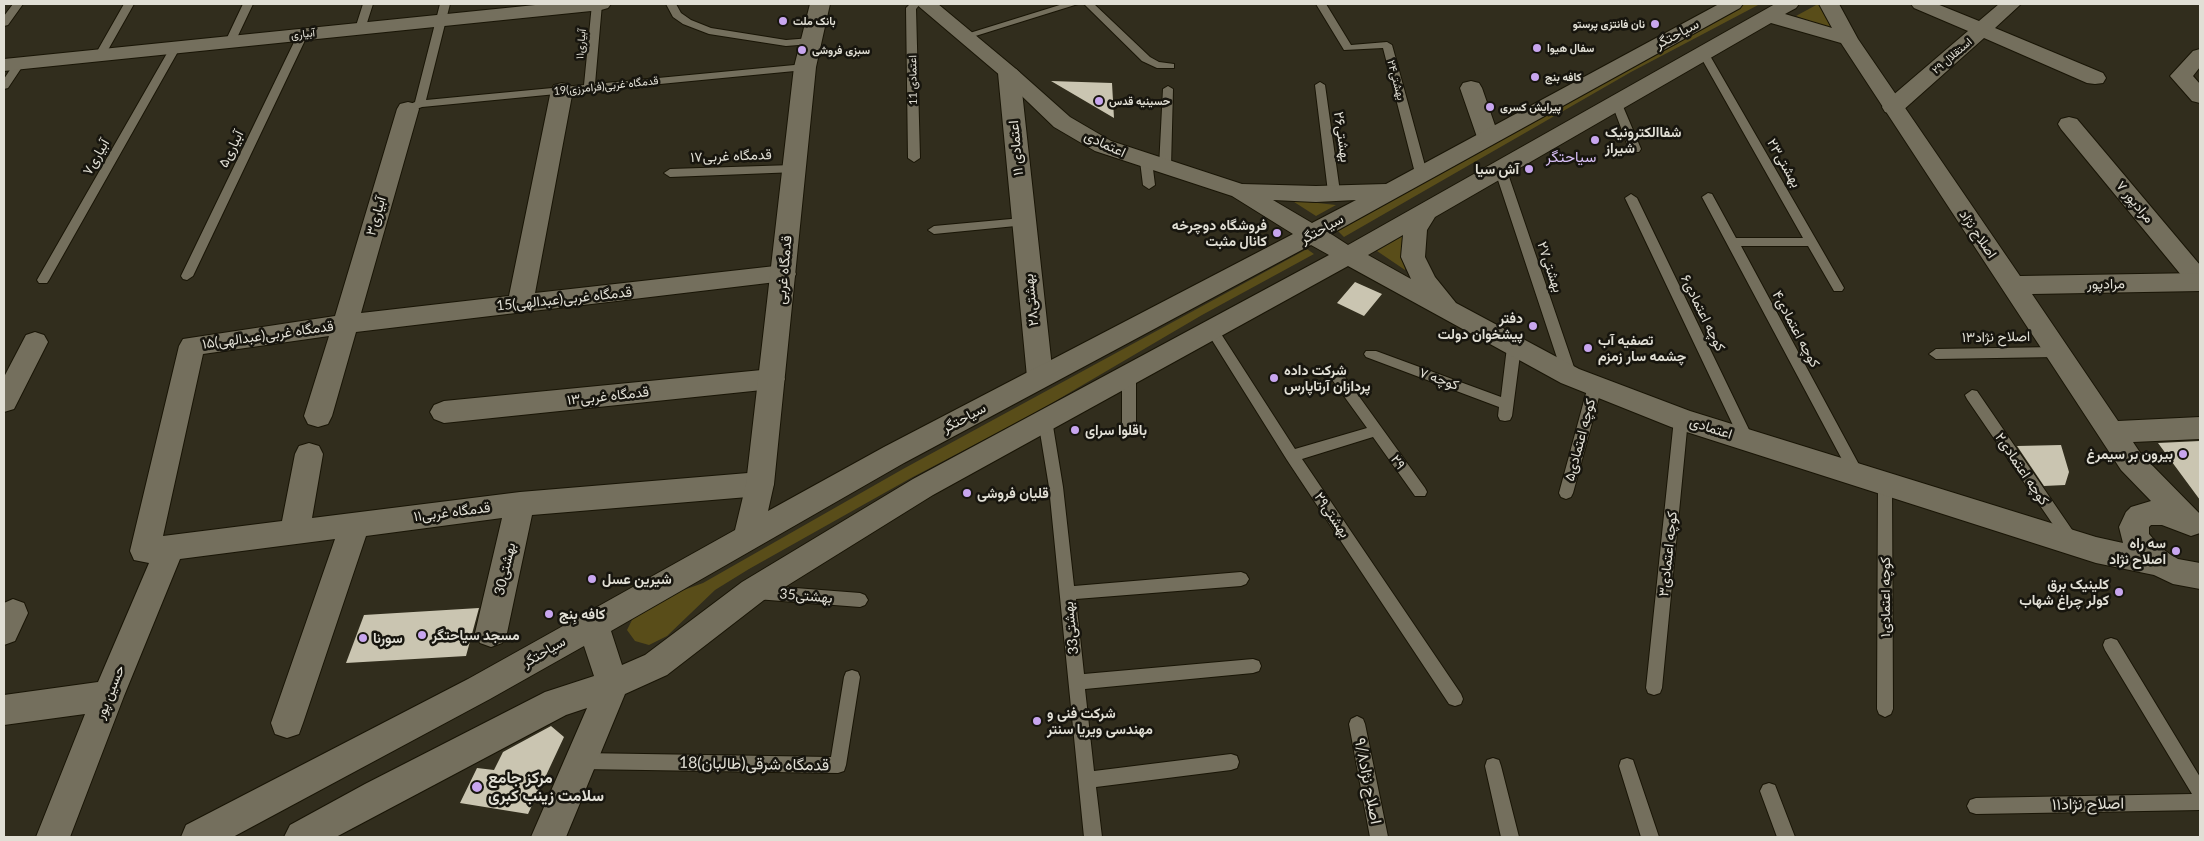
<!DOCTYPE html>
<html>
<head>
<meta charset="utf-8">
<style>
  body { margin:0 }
  #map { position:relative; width:2204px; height:841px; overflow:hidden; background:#312d1d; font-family:Lato,sans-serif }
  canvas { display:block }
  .frame { position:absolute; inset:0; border:5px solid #e1dfd5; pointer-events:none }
</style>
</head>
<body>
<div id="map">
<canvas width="2204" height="841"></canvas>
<div class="frame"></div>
</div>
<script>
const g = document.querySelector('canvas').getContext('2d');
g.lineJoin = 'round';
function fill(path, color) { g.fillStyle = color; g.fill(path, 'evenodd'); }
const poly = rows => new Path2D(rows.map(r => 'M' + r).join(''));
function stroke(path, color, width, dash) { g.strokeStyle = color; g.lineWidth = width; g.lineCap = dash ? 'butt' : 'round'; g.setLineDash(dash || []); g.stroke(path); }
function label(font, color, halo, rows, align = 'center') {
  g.font = font + ' Lato,Vazirmatn,sans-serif'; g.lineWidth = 5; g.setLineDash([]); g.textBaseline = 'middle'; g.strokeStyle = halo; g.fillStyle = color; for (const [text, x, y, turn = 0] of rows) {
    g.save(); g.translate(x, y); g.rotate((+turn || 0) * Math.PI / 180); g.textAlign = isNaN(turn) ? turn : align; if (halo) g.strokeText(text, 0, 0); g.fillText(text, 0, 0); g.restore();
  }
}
fill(poly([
  [1745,4,1760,4,1631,72,1344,237,1338,231,1670,44],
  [1818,4,1834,31,1796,16],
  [1291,200,1336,205,1316,216],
  [1403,236,1405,270,1377,251],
  [1307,249,1314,254,1202,315,1035,413,911,478,749,569,715,590,667,636,649,645,635,641,627,630,635,614,656,600,703,583,903,469]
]), '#594d19');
fill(poly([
  [1051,81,1112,83,1114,118],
  [1355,282,1382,294,1364,316,1337,303],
  [2200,441,2200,500,2158,443],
  [2061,445,2069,472,2065,485,2044,486,2017,446],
  [479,608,466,656,346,663,364,615],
  [551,726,564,737,528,814,460,803,477,768,494,770,503,752]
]), '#cac5b1');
const lane = poly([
  [13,4,23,4,8,25,4,26,4,16,13,4],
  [124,4,134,4,104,57,96,57,95,55,124,4],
  [243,4,253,4,235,42,230,45,226,44,225,42,243,4],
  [363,4,373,4,365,29,360,32,355,29,363,4],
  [440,4,450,4,426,100,584,85,592,4,602,4,595,84,805,64,810,67,805,70,422,107,408,112,404,111,404,107,415,102,440,4],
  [666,4,676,4,681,13,691,20,711,28,786,40,811,38,816,41,811,44,786,46,709,34,683,24,673,17,666,4],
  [910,4,920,4,916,9,920,158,914,162,908,158,906,8,910,4],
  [1063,4,1078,4,969,38,961,38,960,36,1063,4],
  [1084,4,1094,4,1150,57,1159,62,1174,64,1174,68,1157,68,1142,61,1084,4],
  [1316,4,1326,4,1351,45,1387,42,1392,45,1427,173,1425,176,1417,176,1415,173,1383,48,1344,50,1316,4],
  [303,31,308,34,193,276,187,280,183,279,181,276,298,34,303,31],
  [175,45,180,48,49,280,47,283,39,283,37,280,170,48,175,45],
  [1704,51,1709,54,1844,288,1842,291,1834,291,1808,246,1741,246,1863,472,1865,476,1863,480,1853,480,1702,197,1708,193,1712,194,1736,238,1803,238,1699,54,1704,51],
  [19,61,24,64,8,88,4,89,4,79,15,62,19,61],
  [1320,82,1325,85,1340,192,1334,196,1328,192,1315,85,1320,82],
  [1168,86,1173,89,1171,167,1165,171,1159,167,1163,89,1168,86],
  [1617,101,1622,104,1641,149,1639,152,1631,152,1629,149,1612,104,1617,101],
  [1146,157,1152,161,1155,185,1149,189,1143,185,1140,161,1146,157],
  [1500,164,1506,168,1577,376,1575,380,1565,380,1563,376,1494,168,1500,164],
  [793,165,799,169,797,172,670,177,664,173,670,169,793,165],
  [1631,194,1637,198,1754,440,1752,444,1742,444,1740,440,1625,198,1631,194],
  [1022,218,1028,222,1026,225,934,234,928,230,934,226,1022,218],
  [1211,324,1216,326,1295,449,1367,428,1328,374,1335,369,1340,370,1425,488,1427,492,1425,496,1415,496,1373,437,1302,459,1461,694,1463,699,1461,704,1455,706,1449,704,1287,460,1205,329,1211,324],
  [1514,342,1521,347,1512,416,1510,420,1505,421,1500,420,1498,416,1499,407,1366,357,1364,354,1366,351,1376,351,1501,397,1507,347,1514,342],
  [2056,347,2063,352,2056,357,1936,359,1929,354,1936,349,2056,347],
  [1129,368,1136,373,1136,423,1134,427,1129,428,1124,427,1122,423,1122,373,1129,368],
  [1595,381,1602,386,1573,493,1571,497,1566,499,1561,497,1559,493,1588,386,1595,381],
  [1972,390,1977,391,2077,537,2079,541,2077,545,2072,547,2067,545,1967,399,1965,395,1972,390],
  [1681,414,1686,415,1688,419,1662,688,1660,693,1654,695,1648,693,1646,688,1674,419,1676,415,1681,414],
  [1045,415,1050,416,1052,420,1063,487,1074,586,1241,572,1246,574,1249,579,1246,584,1241,586,1076,599,1084,674,1253,659,1259,661,1261,666,1259,671,1253,673,1085,689,1094,771,1231,754,1237,756,1239,762,1237,768,1231,770,1096,787,1102,837,1084,837,1049,487,1038,420,1040,416,1045,415],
  [1885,478,1890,480,1892,484,1893,709,1891,714,1885,717,1879,714,1877,709,1878,484,1880,480,1885,478],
  [756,585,860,593,865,595,868,600,865,605,860,607,756,599,751,597,748,592,751,587,756,585],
  [2111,638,2117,640,2200,777,2200,810,1976,814,1970,812,1967,806,1970,800,1976,798,2192,794,2105,650,2103,645,2105,640,2111,638],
  [852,670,858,672,860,677,846,765,844,771,838,773,581,769,575,767,573,761,575,755,581,753,831,757,844,677,846,672,852,670],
  [1357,716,1363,719,1365,724,1388,837,1370,837,1349,724,1351,719,1357,716],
  [1493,758,1499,760,1501,766,1519,837,1501,837,1485,766,1487,760,1493,758],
  [1627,758,1633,760,1635,766,1659,837,1641,837,1619,766,1621,760,1627,758],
  [1769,783,1775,785,1795,837,1777,837,1760,791,1763,785,1769,783]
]);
const street = poly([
  [1911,4,1937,4,1979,21,1999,4,2021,4,1995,28,2103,73,2106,78,2103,83,2095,84,2087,83,1984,38,1901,112,1893,114,1885,112,1882,107,1885,102,1968,31,1914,8,1911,4],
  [2200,49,2200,67,2193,76,2200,84,2200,103,2192,101,2170,76,2193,51,2200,49],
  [1009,67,1016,69,1020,73,1053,377,1049,384,1040,387,1031,384,1027,377,998,73,1002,69,1009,67],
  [1471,81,1479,83,1482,88,1499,137,1496,142,1488,144,1480,142,1477,137,1460,88,1463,83,1471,81],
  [562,83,570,85,573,90,535,293,784,265,793,268,796,274,793,280,356,332,332,416,328,424,318,427,308,424,304,416,329,336,203,354,163,536,282,521,295,454,299,446,309,443,319,446,323,454,312,518,520,492,760,472,770,476,774,484,770,492,760,496,532,515,507,633,502,643,491,647,480,643,475,633,502,518,366,536,303,723,299,734,287,738,275,734,271,723,335,539,180,559,124,696,70,837,36,837,85,714,4,725,4,695,98,682,149,563,134,560,130,551,179,346,183,339,335,316,397,109,400,104,408,102,416,104,419,109,361,313,509,296,551,90,554,85,562,83],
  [2069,117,2077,119,2200,265,2200,290,2191,287,2061,129,2058,124,2061,119,2069,117],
  [35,332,44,335,48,342,14,409,4,412,4,377,26,335,35,332],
  [772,369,781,372,785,379,781,386,772,389,444,423,434,419,430,412,434,405,444,401,772,369],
  [13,599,24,603,28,613,15,641,4,645,4,603,13,599]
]);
const secondary = poly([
  [545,4,611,4,608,8,601,10,4,71,4,59,545,4],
  [810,4,830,4,816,67,774,484,768,511,884,447,1293,234,1232,196,1095,151,1054,127,1002,77,916,4,938,4,1016,69,1070,117,1111,141,1242,184,1316,186,1386,184,1719,4,1743,4,1740,8,1331,234,1348,245,1775,4,1799,4,1796,8,1785,14,1832,28,1819,4,1839,4,1858,39,2020,276,2200,273,2200,291,2032,294,2118,421,2200,417,2200,439,2133,442,2141,454,2200,514,2200,533,2191,536,2162,525,2151,525,2149,527,2149,534,2160,547,2171,555,2178,559,2200,563,2200,589,2173,584,2154,575,2096,563,1671,427,1561,383,1348,266,933,495,764,600,667,675,625,694,566,837,531,837,587,708,566,715,336,837,284,837,290,825,365,784,545,692,594,676,584,646,490,699,233,837,181,837,186,825,468,679,735,530,746,484,794,67,810,4],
  [1771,23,1841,43,2121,470,2151,501,2131,507,2126,512,2119,527,2123,543,2096,537,1690,411,1579,369,1456,303,1435,277,1425,257,1427,230,1435,217,1771,23],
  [1273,200,1316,202,1356,200,1312,223,1273,200],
  [1403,235,1401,257,1411,279,1368,255,1403,235],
  [1311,245,1329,255,913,479,742,582,645,655,622,665,611,631,904,463,1311,245]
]);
stroke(lane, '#191506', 2);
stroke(street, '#191506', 2);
stroke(secondary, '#191506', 2);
fill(lane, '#746f5d');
fill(street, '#746f5d');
fill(secondary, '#746f5d');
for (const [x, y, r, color] of [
  [783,21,5,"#c8a6ef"],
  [1655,24,5,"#c8a6ef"],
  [1537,48,5,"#c8a6ef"],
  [802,50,5,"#c8a6ef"],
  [1535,77,5,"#c8a6ef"],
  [1099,101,5,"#c8a6ef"],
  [1490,107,5,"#c8a6ef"],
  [1595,140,5,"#c8a6ef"],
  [1529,169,5,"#c8a6ef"],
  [1277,233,5,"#c8a6ef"],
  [1533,326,5,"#c8a6ef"],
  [1588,348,5,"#c8a6ef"],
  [1274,378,5,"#c8a6ef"],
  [1075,430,5,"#c8a6ef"],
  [2183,454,5,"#c8a6ef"],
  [967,493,5,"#c8a6ef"],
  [2176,551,5,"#c8a6ef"],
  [592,579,5,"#c8a6ef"],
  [2119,592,5,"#c8a6ef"],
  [549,614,5,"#c8a6ef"],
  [422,635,5,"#c8a6ef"],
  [363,638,5,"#c8a6ef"],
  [1037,721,5,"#c8a6ef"],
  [477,787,6,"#c8a6ef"]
]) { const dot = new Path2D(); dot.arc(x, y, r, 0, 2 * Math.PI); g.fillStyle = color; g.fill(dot); stroke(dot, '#17150e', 2); }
label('bold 11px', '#e1dfd5', '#17150e', [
  ["بانک ملت",793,21],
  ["نان فانتزی پرستو",1645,24,"right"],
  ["سفال هیوا",1547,48],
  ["سبزی فروشی",812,50],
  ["کافه بنج",1545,77],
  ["حسینیه قدس",1109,101],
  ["پیرایش کسری",1500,107]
], 'left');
label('11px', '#e1dfd5', '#17150e', [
  ["آبیاری",303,34,-6],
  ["آبیاری۱۱",581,44,-85],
  ["۲۹ استقلال",1952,56,-41],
  ["11 اعتمادی",913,80,-91],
  ["۲۴بهشتی",1396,80,75],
  ["19قدمگاه غربی(فرامرزی)",606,86,-6]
]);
label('14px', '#e1dfd5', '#17150e', [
  ["سیاحتگر",1677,34,-28],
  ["۲۶بهشتی",1342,137,82],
  ["اعتمادی",1105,144,25],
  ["۱۱ اعتمادی",1016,148,-95],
  ["آبیاری۵",231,149,-64],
  ["قدمگاه غربی۱۷",731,156,-2],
  ["آبیاری۷",96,157,-60],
  ["۲۳بهشتی",1784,163,60],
  ["۷ مرادپور",2135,202,50],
  ["آبیاری۳",376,216,-74],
  ["سیاحتگر",1322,229,-29],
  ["اصلاح نژاد",1978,234,56],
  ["۲۷بهشتی",1550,267,71],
  ["قدمگاه غربی",784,270,-85],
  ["مرادپور",2106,284,-1],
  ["15قدمگاه غربی(عبدالهی)",564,299,-6],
  ["۲۸بهشتی",1031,300,-96],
  ["کوچه اعتمادی۶",1703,313,64],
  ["کوچه اعتمادی۴",1796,329,62],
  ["قدمگاه غربی(عبدالهی)۱۵",268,335,-8],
  ["۱۳اصلاح نژاد",1996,337,-1],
  ["کوچه ۷",1439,379,20],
  ["قدمگاه غربی۱۳",608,396,-6],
  ["سیاحتگر",964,418,-28],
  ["اعتمادی",1711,428,18],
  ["کوچه اعتمادی۵",1580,440,-75],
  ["۲۹",1398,462,54],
  ["کوچه اعتمادی۲",2022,469,56],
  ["قدمگاه غربی۱۱",452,512,-7],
  ["۲۹بهشتی",1332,515,56],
  ["کوچه اعتمادی۳",1668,554,-84],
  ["30بهشتی",505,569,-77],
  ["بهشتی35",806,596,5],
  ["کوچه اعتمادی۱",1885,597,-90],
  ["33بهشتی",1071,628,-96],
  ["سیاحتگر",544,652,-30],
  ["حسین پور",110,692,-68]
]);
label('bold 14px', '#e1dfd5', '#17150e', [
  ["شفاالکترونیک",1605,132],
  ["شیراز",1605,148],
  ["آش سیا",1519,169,"right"],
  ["فروشگاه دوچرخه",1267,225,"right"],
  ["کانال مثبت",1267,241,"right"],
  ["دفتر",1523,318,"right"],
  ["پیشخوان دولت",1523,334,"right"],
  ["تصفیه آب",1598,340],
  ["چشمه سار زمزم",1598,356],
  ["شرکت داده",1284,370],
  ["پردازان آرتاپارس",1284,386],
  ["باقلوا سرای",1085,430],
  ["بیرون بر سیمرغ",2173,454,"right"],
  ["قلیان فروشی",977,493],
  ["سه راه",2166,543,"right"],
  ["اصلاح نژاد",2166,559,"right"],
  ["شیرین عسل",602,579],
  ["کلینیک برق",2109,584,"right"],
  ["کولر چراغ شهاب",2109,600,"right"],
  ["کافه بِنج",559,614],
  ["مسجد سیاحتگر",432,635],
  ["سورنا",373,638],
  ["شرکت فنی و",1047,713],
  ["مهندسی ویریا سنتر",1047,729]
], 'left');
label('15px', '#d8bff6', '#17150e', [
  ["سیاحتگر",1571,157]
]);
label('16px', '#e1dfd5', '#17150e', [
  ["18قدمگاه شرقی(طالبان)",754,764,1],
  ["اصلاح نژاد۹/۸",1368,781,79],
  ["اصلاح نژاد۱۱",2088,804,-1]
]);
label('bold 16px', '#e1dfd5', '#17150e', [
  ["مرکز جامع",488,778],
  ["سلامت زینب کبری",488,796]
], 'left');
</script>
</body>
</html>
